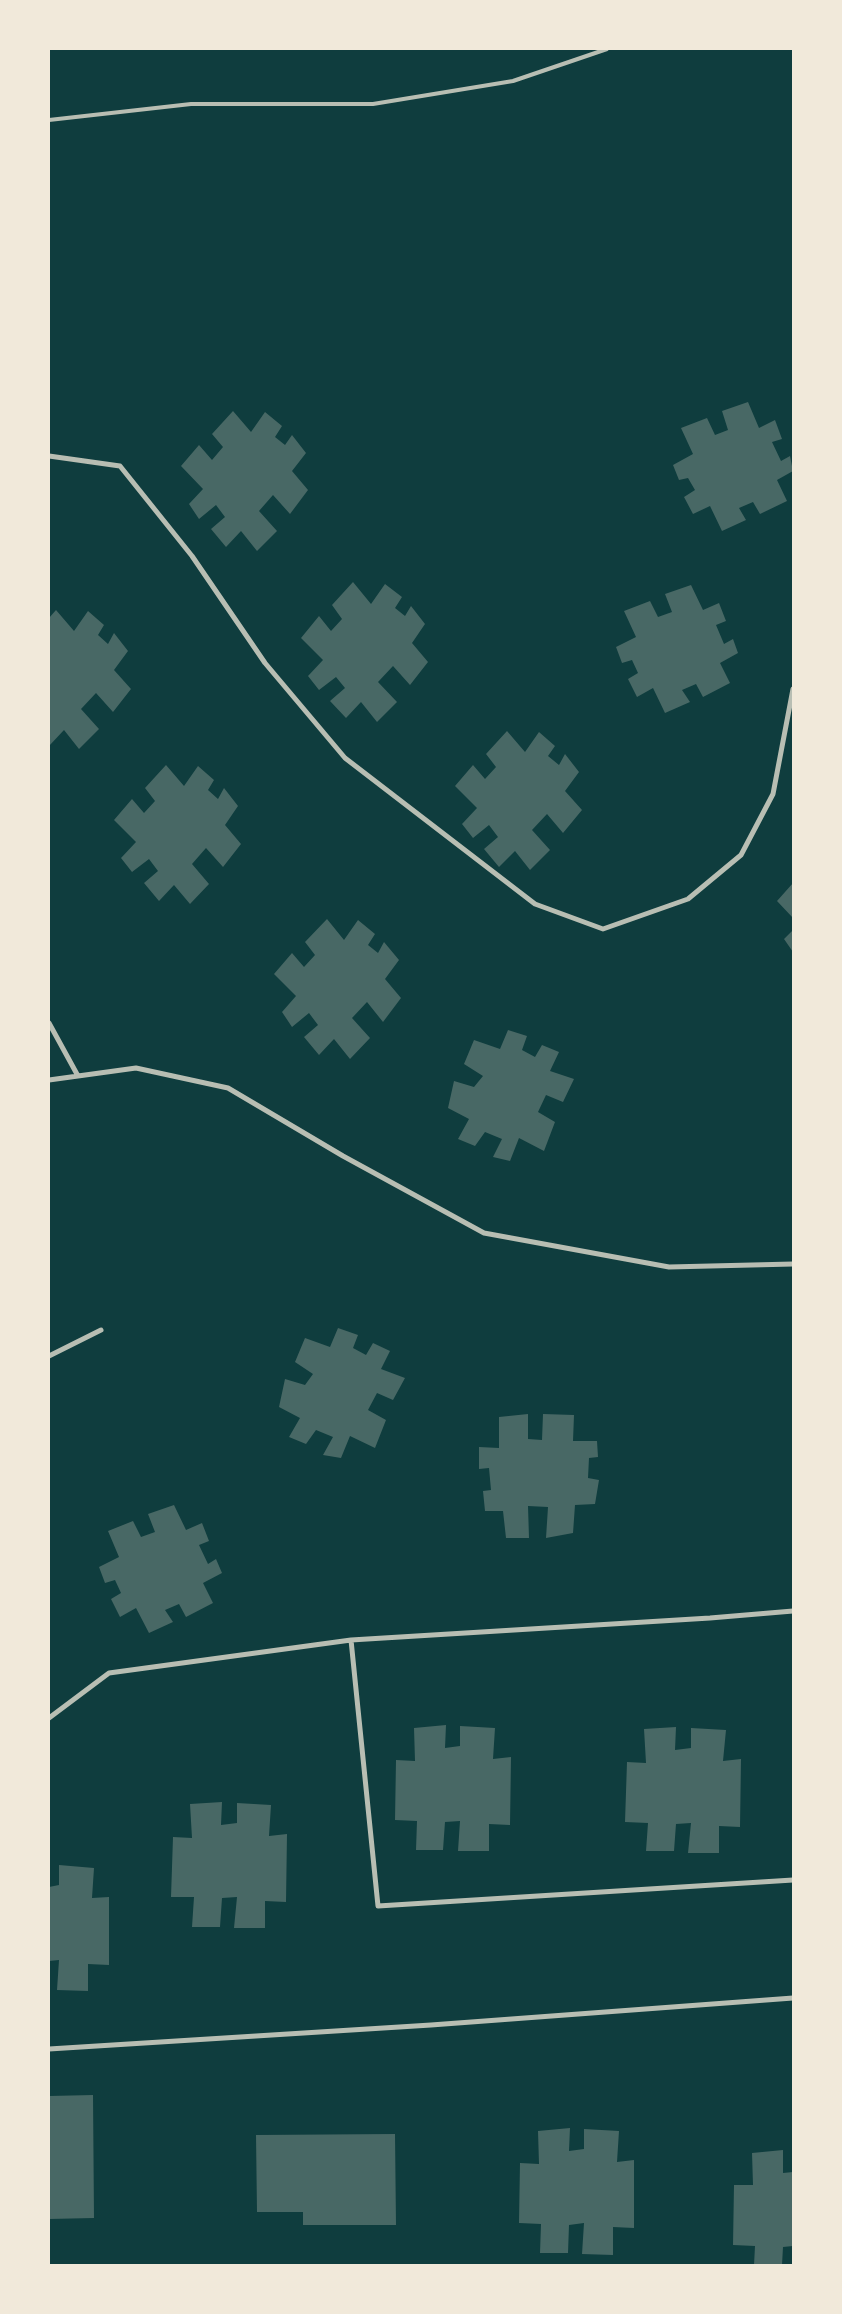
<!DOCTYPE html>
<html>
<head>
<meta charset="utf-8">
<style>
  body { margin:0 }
  #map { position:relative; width:842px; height:2314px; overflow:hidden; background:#0f3d3e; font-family:"IBM Plex Sans",sans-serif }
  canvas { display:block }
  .frame { position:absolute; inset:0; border:50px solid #f1e9da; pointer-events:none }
</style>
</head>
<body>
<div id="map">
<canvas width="842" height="2314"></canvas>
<div class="frame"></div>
</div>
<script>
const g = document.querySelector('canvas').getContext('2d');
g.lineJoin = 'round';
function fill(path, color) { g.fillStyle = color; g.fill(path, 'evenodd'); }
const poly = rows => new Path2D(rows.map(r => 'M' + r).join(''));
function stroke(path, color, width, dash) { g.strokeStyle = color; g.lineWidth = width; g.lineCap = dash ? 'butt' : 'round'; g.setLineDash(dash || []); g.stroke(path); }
fill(poly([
  [748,402,759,428,775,420,782,439,772,442,781,461,790,456,793,471,777,480,787,501,760,514,753,502,739,508,746,520,722,531,710,506,693,514,684,497,695,490,688,478,679,480,673,465,693,454,681,428,707,418,715,435,728,430,722,411],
  [233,411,251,432,265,412,282,426,275,437,285,445,292,435,306,453,292,471,308,490,290,514,273,495,259,511,277,531,257,551,241,531,226,547,211,529,225,517,216,505,199,519,189,504,203,489,181,466,199,445,212,460,223,447,212,434],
  [353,582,371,604,385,584,402,597,395,608,405,616,411,606,425,624,412,643,428,662,410,685,393,666,378,682,397,702,377,722,361,702,346,718,330,701,345,688,336,677,319,690,308,676,323,660,301,638,319,616,331,631,342,619,332,605],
  [691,585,703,610,719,603,726,621,716,625,724,644,733,639,738,653,720,663,730,683,703,697,696,684,682,690,690,702,665,713,653,688,637,697,628,679,638,673,632,660,622,663,616,647,636,637,624,611,650,601,658,617,672,612,665,594],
  [56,610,74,631,88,611,104,625,98,635,108,644,114,633,128,651,114,670,131,689,113,712,96,693,81,709,99,729,79,749,64,730,49,746,49,618],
  [507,731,525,752,539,732,555,746,548,756,559,765,565,754,579,772,565,791,582,810,563,833,547,814,532,830,550,850,530,870,515,851,499,867,484,849,498,837,489,825,473,838,462,824,477,808,455,786,473,765,485,779,496,767,486,754],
  [166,765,184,786,198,766,214,780,208,790,218,799,224,788,238,806,225,825,241,844,223,867,206,848,192,864,209,884,190,904,174,885,159,901,144,883,158,871,149,859,132,872,121,858,136,842,114,820,132,799,144,813,155,801,145,788],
  [793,883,793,918,777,901],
  [327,919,344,940,358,920,375,934,368,945,378,953,384,942,399,960,385,979,401,998,383,1022,367,1002,352,1018,370,1038,350,1059,334,1039,319,1055,304,1037,318,1025,309,1013,292,1027,282,1012,296,996,274,974,292,953,304,967,315,955,305,942],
  [793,930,793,952,784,939],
  [508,1030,527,1036,522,1050,535,1057,542,1045,559,1052,550,1071,574,1079,563,1102,546,1095,538,1112,555,1122,544,1151,519,1138,510,1161,493,1157,502,1139,485,1132,475,1146,458,1139,469,1119,448,1108,454,1081,474,1087,483,1076,464,1064,474,1040,500,1049],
  [338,1328,358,1335,353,1348,366,1355,373,1343,390,1351,381,1369,405,1378,393,1400,377,1393,368,1410,386,1420,375,1448,350,1436,341,1458,323,1455,333,1437,316,1430,306,1444,289,1437,300,1418,279,1407,285,1379,305,1385,313,1374,295,1362,305,1338,330,1347],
  [528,1414,528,1439,542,1440,543,1414,574,1415,573,1441,597,1441,598,1457,589,1458,588,1478,599,1480,595,1504,575,1505,573,1533,546,1538,548,1507,528,1506,529,1538,506,1538,503,1511,485,1511,483,1491,491,1490,489,1468,479,1469,479,1447,499,1448,499,1417],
  [174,1505,186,1530,202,1523,209,1541,199,1545,208,1564,216,1559,222,1573,203,1583,213,1603,186,1617,179,1604,165,1610,173,1622,149,1633,136,1608,120,1617,111,1599,121,1593,115,1580,105,1583,99,1567,119,1557,108,1531,133,1521,141,1537,155,1532,148,1514],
  [446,1725,445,1748,460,1746,460,1726,495,1728,493,1759,511,1757,510,1825,489,1824,489,1851,458,1851,460,1821,445,1822,443,1850,416,1850,417,1821,395,1820,396,1760,415,1761,414,1728],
  [676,1727,675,1750,691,1748,691,1728,726,1730,723,1761,741,1759,740,1827,719,1826,719,1853,688,1853,691,1823,676,1824,674,1851,646,1851,648,1823,625,1822,627,1762,646,1763,644,1729],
  [222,1802,221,1825,237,1823,237,1803,271,1805,269,1836,287,1834,286,1902,265,1901,265,1928,234,1928,237,1897,222,1898,220,1927,192,1927,194,1897,171,1897,173,1837,192,1838,190,1804],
  [59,1865,94,1868,92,1898,109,1897,109,1965,88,1964,88,1991,57,1990,59,1960,49,1961,49,1887,59,1885],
  [93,2095,94,2218,49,2219,49,2096],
  [570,2128,569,2151,584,2149,584,2129,619,2131,617,2162,634,2160,634,2228,613,2227,613,2255,582,2254,584,2223,569,2225,568,2253,540,2253,541,2224,519,2223,520,2163,539,2164,538,2131],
  [395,2134,396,2225,303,2225,303,2212,257,2212,256,2135],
  [783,2150,783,2173,793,2172,793,2246,783,2247,782,2265,754,2265,755,2246,733,2245,734,2185,753,2185,752,2153]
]), '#486865');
stroke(poly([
  [49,120,191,104,373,104,513,81,607,49]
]), '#b8beb3', 4);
stroke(poly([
  [49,456,120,466,192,556,265,663,345,758,535,904,603,929,688,899,741,855,773,794,793,689],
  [49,1023,78,1076],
  [49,1080,136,1068,228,1088,343,1156,484,1233,669,1267,793,1264],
  [49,1356,101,1330],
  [351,1640,378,1906,793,1880],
  [49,1718,109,1673,351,1640,710,1618,793,1611],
  [49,2049,431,2025,793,1998]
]), '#b8beb3', 5);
</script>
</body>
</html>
